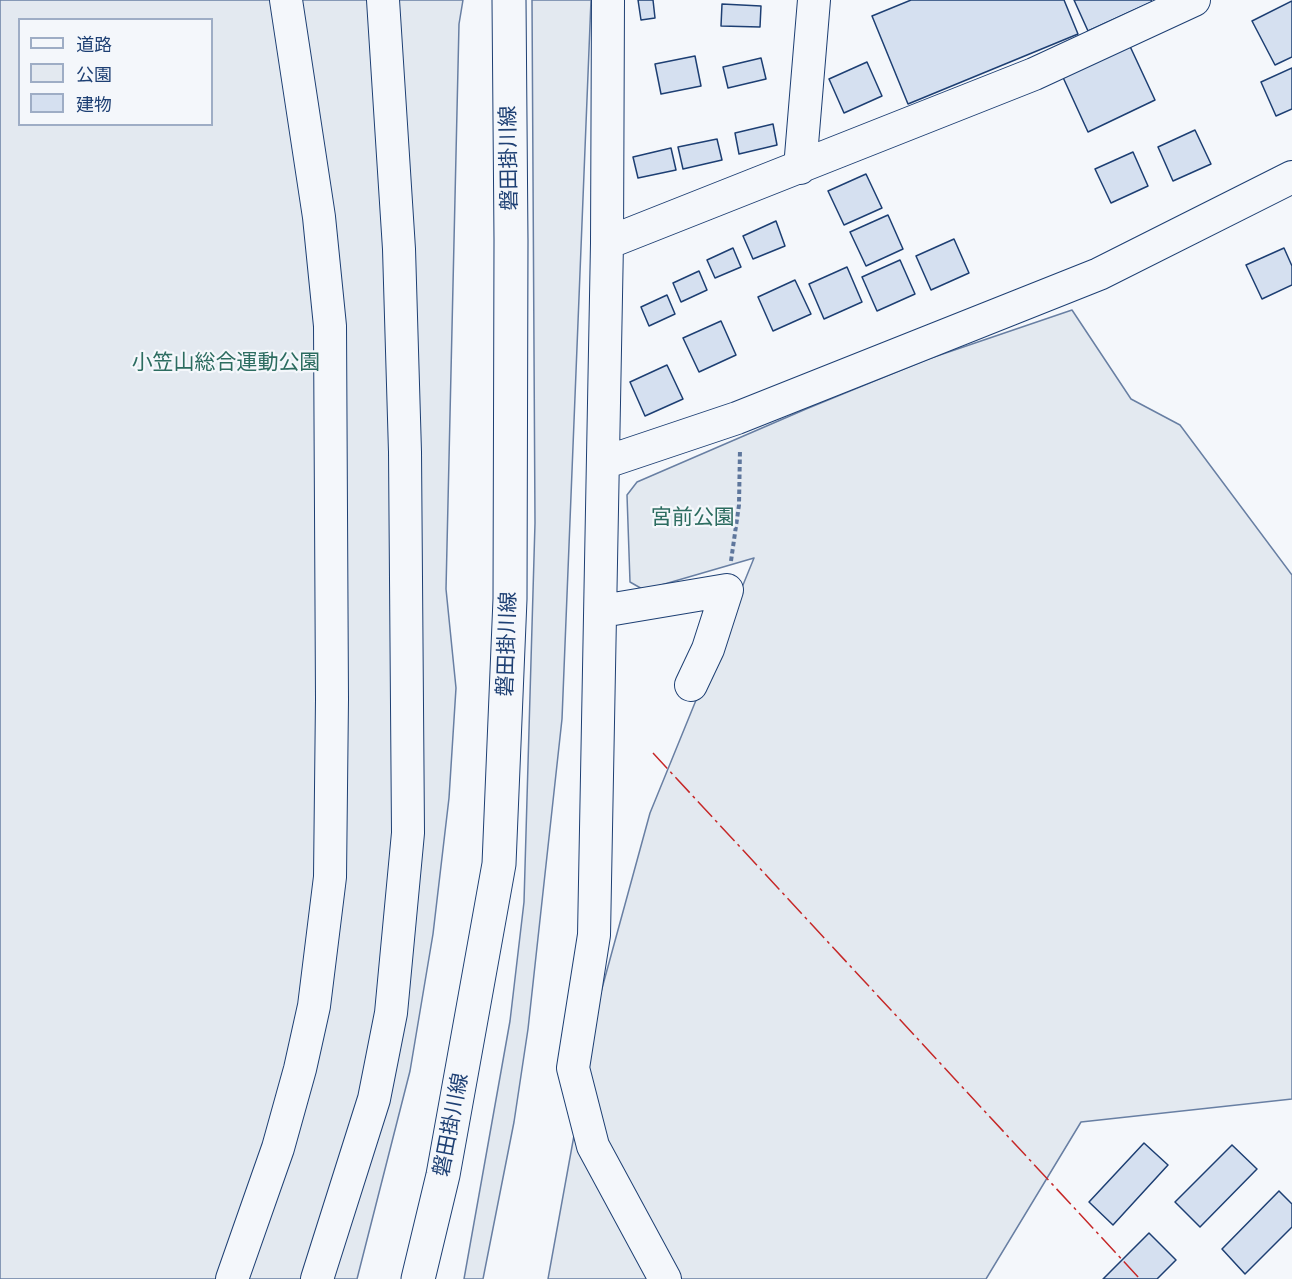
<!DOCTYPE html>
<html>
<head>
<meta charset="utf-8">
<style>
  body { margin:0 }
  #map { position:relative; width:1292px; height:1279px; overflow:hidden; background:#f4f7fb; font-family:"DM Sans","Noto Sans JP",sans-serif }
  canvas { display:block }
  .legend { position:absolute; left:18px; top:18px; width:195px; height:108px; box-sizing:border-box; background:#f4f7fb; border:2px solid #9eadc5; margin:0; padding:8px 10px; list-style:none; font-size:18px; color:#1d3f73 }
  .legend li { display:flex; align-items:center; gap:12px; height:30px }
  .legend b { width:30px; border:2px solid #9eadc5 }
</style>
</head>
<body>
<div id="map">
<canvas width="1292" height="1279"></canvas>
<ul class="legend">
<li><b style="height:8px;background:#f4f7fb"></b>道路</li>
<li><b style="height:16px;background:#e3e9f0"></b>公園</li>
<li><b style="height:16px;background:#d5e0f0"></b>建物</li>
</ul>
</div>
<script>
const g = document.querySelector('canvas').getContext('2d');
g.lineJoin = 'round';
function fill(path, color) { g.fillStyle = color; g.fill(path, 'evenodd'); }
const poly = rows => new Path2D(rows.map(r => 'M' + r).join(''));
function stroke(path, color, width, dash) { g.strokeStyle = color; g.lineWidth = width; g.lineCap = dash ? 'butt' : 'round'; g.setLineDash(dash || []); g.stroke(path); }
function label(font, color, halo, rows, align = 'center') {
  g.font = font + ' "DM Sans","Noto Sans JP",sans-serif'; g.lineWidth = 4.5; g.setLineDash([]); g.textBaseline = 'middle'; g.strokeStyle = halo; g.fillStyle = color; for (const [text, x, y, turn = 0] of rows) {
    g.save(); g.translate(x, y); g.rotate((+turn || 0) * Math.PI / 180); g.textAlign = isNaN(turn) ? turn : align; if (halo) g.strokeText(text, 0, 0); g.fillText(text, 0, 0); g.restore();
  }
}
const green = poly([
  [0,0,463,0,459,24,446,589,456,688,449,798,433,934,410,1071,357,1279,0,1279,0,0],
  [20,20,212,20,212,124,20,124,20,20],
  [532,0,591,0,562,719,528,1029,514,1122,483,1279,464,1279,510,1021,524,902,535,523,532,0],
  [1072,310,1131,399,1180,425,1292,575,1292,1099,1081,1122,986,1279,548,1279,598,1003,650,813,754,558,644,590,630,582,627,495,637,482,806,409,928,359,1072,310]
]);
fill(green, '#e3e9f0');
stroke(green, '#687fa3', 1.5);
const building = poly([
  [638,0,653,0,655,18,641,20,638,0],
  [911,0,1064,0,1078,34,908,104,872,16,911,0],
  [1074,0,1151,0,1152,2,1088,31,1074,0],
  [1292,1,1292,57,1275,65,1252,21,1292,1],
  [722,4,761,6,760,27,721,26,722,4],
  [1128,42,1155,100,1088,132,1061,73,1128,42],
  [695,56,701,86,661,94,655,64,695,56],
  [761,58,766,79,728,88,723,67,761,58],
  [867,62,882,96,844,113,829,79,867,62],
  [1292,68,1292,109,1276,116,1261,82,1292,68],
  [773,124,777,145,739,154,735,133,773,124],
  [1195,130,1211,164,1173,181,1158,147,1195,130],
  [717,139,722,160,683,169,678,147,717,139],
  [671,148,676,170,638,178,633,157,671,148],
  [1133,152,1148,186,1111,203,1095,169,1133,152],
  [866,174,882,208,844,225,828,191,866,174],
  [888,215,903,249,866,266,850,232,888,215],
  [776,221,785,246,753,259,743,236,776,221],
  [954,239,969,273,931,290,916,256,954,239],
  [733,248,741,267,715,278,707,260,733,248],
  [1284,248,1292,266,1292,285,1262,299,1246,265,1284,248],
  [900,260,915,294,877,311,862,277,900,260],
  [847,267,862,302,824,319,809,284,847,267],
  [699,271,707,290,681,302,673,283,699,271],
  [795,280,811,314,773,331,758,297,795,280],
  [667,295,675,314,649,326,641,307,667,295],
  [721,321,736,355,699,372,683,338,721,321],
  [667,365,683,399,645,416,630,382,667,365],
  [1144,1143,1168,1165,1113,1225,1089,1202,1144,1143],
  [1232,1145,1257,1169,1200,1227,1175,1202,1232,1145],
  [1279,1191,1292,1204,1292,1227,1245,1274,1222,1249,1279,1191],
  [1149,1233,1176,1260,1157,1279,1103,1279,1149,1233]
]);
fill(building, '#d5e0f0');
stroke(building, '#1d3f73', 1.5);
const minor = poly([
  [608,0,607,243,594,935,573,1068,593,1146,665,1279],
  [800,168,814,0],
  [607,243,1034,74,1194,0],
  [603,463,737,418,1099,274,1292,177],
  [602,611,727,590,708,649,691,685],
  [232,1279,278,1148,300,1069,314,1006,330,877,332,699,330,326,319,217,286,0],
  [317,1279,374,1099,391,1013,408,833,405,452,399,249,383,0]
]);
const major = poly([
  [418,1279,443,1175,499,864,510,599,511,240,509,0]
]);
stroke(minor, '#1d3f73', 34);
stroke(major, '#1d3f73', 35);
stroke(poly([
  [731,561,739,505,740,449]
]), '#5e769c', 4, [4.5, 3]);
stroke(minor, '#f4f7fb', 32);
stroke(major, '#f4f7fb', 33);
stroke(poly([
  [653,753,1140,1279]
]), '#c62828', 1.5, [21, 4.5, 3, 4.5]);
label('21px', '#1d3f73', '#f4f7fb', [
  ["磐田掛川線",510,158,-91],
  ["磐田掛川線",508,644,-88],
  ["磐田掛川線",452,1125,-79]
]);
label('21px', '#2c6c60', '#f4f7fb', [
  ["小笠山総合運動公園",226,363],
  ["宮前公園",693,518]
]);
</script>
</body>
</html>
